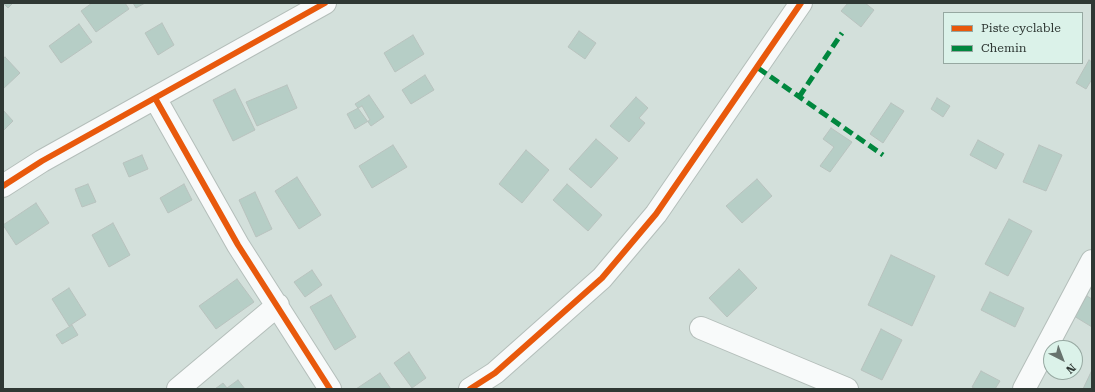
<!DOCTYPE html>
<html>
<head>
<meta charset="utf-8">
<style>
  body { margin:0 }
  #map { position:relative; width:1095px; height:392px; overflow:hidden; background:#d3e0db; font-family:"Roboto Serif",serif }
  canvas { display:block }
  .frame { position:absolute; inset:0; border:4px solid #2f3834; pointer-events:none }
  .legend { position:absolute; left:943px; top:12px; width:140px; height:52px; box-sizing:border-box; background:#dbf2e9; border:1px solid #96a8a1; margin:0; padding:5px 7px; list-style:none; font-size:12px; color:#2f3834 }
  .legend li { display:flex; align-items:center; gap:8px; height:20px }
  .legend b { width:20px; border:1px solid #96a8a1 }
  .north { position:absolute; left:1043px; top:340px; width:40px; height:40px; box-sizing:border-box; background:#dbf2e9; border:1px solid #96a8a1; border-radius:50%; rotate:138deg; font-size:11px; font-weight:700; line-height:16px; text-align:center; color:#2f3834 }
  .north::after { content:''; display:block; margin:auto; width:14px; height:18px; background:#68736e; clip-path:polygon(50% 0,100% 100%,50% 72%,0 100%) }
</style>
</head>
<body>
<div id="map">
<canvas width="1095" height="392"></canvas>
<div class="frame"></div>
<ul class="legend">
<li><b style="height:5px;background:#e8590c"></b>Piste cyclable</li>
<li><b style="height:5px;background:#00873e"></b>Chemin</li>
</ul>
<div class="north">N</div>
</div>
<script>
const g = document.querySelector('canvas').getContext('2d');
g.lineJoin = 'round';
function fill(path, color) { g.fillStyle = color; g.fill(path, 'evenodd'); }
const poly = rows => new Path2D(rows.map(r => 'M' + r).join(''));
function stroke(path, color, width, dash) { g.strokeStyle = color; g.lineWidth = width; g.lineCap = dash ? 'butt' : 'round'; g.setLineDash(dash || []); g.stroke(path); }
const building = poly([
  [3,3,13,3,8,8,3,3],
  [92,3,125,3,129,9,96,32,81,11,92,3],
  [133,3,145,3,136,8,133,3],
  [848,3,865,3,874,10,861,27,841,11,848,3],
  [162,23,174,45,158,55,145,33,162,23],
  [79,24,92,42,61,63,49,46,79,24],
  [579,31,596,43,585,59,568,47,579,31],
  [413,35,424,54,395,72,384,53,413,35],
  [5,57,20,73,3,89,3,59,5,57],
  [1089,60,1092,62,1092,79,1086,89,1076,83,1089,60],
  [425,75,434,90,411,104,402,90,425,75],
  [287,85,297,108,257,126,246,102,287,85],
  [235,89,255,130,233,141,213,100,235,89],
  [369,95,384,117,371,126,355,104,369,95],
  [636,97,648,108,639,118,645,123,629,142,610,126,636,97],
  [937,98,950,106,943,117,931,109,937,98],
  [891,103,904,111,883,143,870,134,891,103],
  [362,106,370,120,355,129,347,114,362,106],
  [3,110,13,121,3,131,3,110],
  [831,128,852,142,830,172,820,166,834,147,823,139,831,128],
  [596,139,618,158,591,188,569,169,596,139],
  [978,140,1004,154,996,169,970,155,978,140],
  [393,145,407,167,372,188,359,166,393,145],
  [1039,145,1062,155,1046,191,1023,182,1039,145],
  [526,150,549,170,522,203,499,184,526,150],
  [142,155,148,169,129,177,123,163,142,155],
  [297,177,321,215,299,229,275,191,297,177],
  [757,179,772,196,742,223,726,206,757,179],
  [88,184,96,202,82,207,75,189,88,184],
  [184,184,192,200,168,213,160,198,184,184],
  [567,184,602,215,588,231,553,200,567,184],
  [255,192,272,229,256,237,239,200,255,192],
  [36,203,49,223,16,245,3,225,36,203],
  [1009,219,1032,231,1008,276,985,264,1009,219],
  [113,223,130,255,109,267,92,235,113,223],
  [891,255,935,276,912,326,868,305,891,255],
  [739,269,757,288,727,317,709,298,739,269],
  [312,270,322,285,305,297,294,282,312,270],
  [237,279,254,302,216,329,199,306,237,279],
  [69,288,86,315,69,326,52,299,69,288],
  [990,292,1024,308,1015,327,981,310,990,292],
  [331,295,356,337,335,350,310,307,331,295],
  [1087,296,1092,299,1092,327,1074,316,1087,296],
  [72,325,78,335,62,344,56,335,72,325],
  [881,329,902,340,882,380,861,370,881,329],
  [409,352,426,378,412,388,394,363,409,352],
  [1092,370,1092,389,1083,389,1092,370],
  [981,371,1000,381,995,389,976,389,972,387,981,371],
  [380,373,391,389,356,389,380,373],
  [238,380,245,389,215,389,223,383,227,388,238,380]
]);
fill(building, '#b6cec6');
stroke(building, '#b8c2be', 1);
const minor = poly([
  [155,98,238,245,330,389],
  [3,186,42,161,325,3],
  [701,328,847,389],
  [178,389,278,305],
  [470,389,495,373,602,278,656,214,801,3],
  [1024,389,1092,261]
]);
stroke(minor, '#b4beba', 24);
stroke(minor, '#f8fafa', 22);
stroke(poly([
  [758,68,883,155],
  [799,97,842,33]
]), '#00873e', 5, [10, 5]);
stroke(poly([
  [155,98,238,245,330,389],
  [3,186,42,161,325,3],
  [470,389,495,373,602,278,656,214,801,3]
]), '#e8590c', 6);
</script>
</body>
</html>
